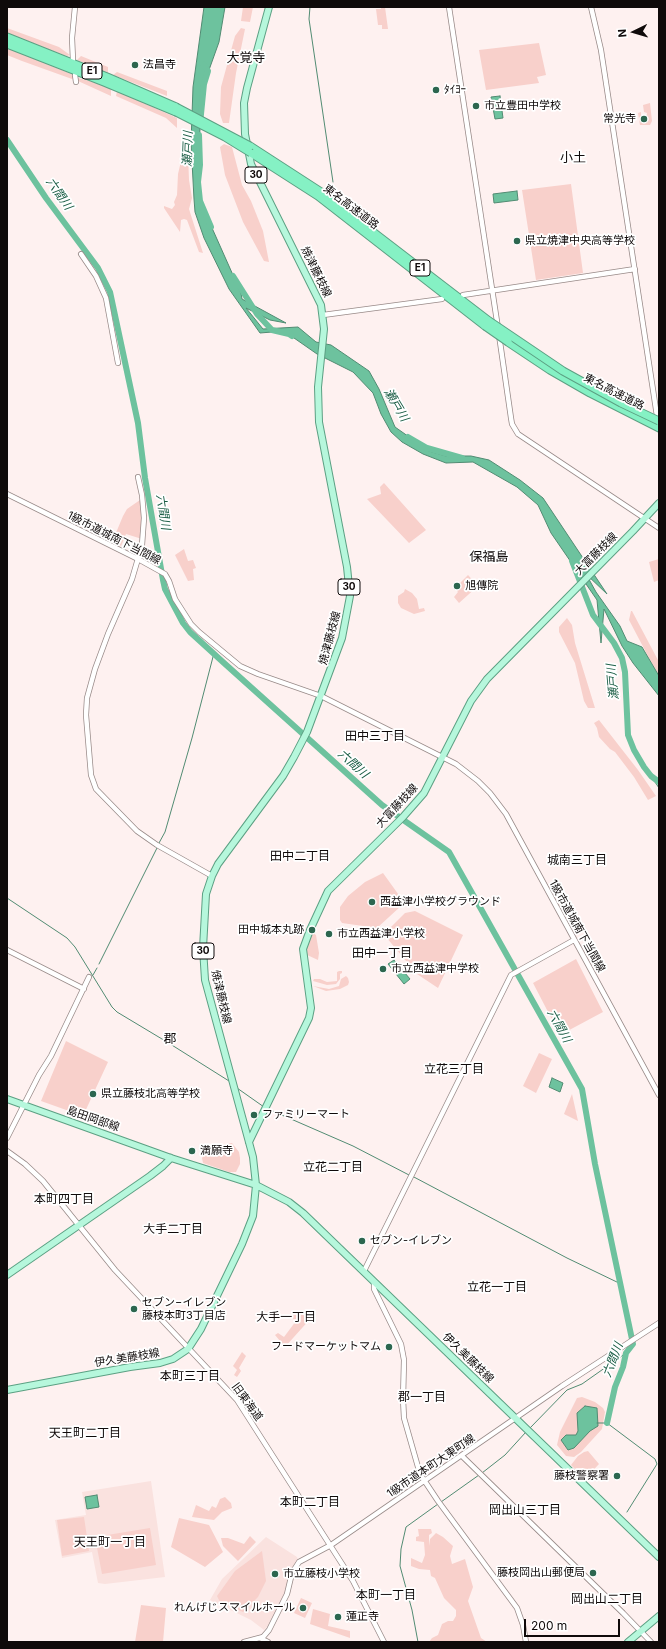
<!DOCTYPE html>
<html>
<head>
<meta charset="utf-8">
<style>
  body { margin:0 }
  #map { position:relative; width:666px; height:1649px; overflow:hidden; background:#fef1f0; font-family:Inter,sans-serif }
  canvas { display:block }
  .frame { position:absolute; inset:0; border:8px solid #0f0a0a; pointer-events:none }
  .north { position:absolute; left:614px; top:12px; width:40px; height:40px; -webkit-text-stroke:3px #fff; paint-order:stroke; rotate:265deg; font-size:11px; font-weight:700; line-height:16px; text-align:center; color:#0f0a0a }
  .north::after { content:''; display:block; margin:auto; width:14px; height:18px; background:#0f0a0a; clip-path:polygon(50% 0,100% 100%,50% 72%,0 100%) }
  .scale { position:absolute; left:524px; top:1619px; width:96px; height:18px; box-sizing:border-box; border:2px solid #0f0a0a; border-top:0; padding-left:5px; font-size:12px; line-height:14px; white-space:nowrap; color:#0f0a0a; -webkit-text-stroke:3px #fff; paint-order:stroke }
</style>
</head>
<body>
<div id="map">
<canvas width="666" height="1649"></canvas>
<div class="frame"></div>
<div class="north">N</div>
<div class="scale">200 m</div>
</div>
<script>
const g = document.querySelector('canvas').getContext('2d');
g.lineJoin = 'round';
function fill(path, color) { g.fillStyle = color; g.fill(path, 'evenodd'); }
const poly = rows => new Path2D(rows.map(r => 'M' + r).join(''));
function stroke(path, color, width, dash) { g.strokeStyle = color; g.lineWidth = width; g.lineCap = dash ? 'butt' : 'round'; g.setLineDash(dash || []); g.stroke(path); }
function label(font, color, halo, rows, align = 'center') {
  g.font = font + ' Inter,"Noto Sans JP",sans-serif'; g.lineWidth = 3.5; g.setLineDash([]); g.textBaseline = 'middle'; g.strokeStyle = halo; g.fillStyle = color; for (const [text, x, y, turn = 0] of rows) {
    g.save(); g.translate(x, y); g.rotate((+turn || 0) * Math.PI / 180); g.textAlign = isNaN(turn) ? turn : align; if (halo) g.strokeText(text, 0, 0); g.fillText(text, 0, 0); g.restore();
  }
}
fill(poly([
  [151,1481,165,1577,105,1584,98,1583,92,1552,62,1558,55,1520,86,1515,82,1492],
  [266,1537,297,1557,298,1560,289,1574,287,1589,270,1624,264,1630,251,1620,210,1600,222,1579]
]), '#fae2df');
fill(poly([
  [243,7,253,7,250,22,241,21],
  [381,7,385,7,388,29,382,29,382,25,378,25,376,9,381,9],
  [7,28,59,47,70,55,67,56,11,36,7,34],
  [241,28,245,29,236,73,229,123,223,123,220,114,221,87,235,36],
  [539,43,546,75,537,77,539,83,486,90,479,50],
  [7,48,74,75,74,77,72,79,22,61,7,55],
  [81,56,108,67,108,73,77,60],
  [117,72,167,91,167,96,113,75],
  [78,78,90,81,111,89,111,96,78,81],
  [117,91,177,118,177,128,166,118,116,96],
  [650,103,652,121,650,125,640,125,638,113,641,112,641,121,646,122,647,113,644,112,643,105],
  [224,144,232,147,242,185,251,201,263,231,269,262,264,261,243,222,225,175,220,147],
  [186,153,188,154,189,180,192,198,189,209,203,253,199,252,187,220,184,219,181,220,180,232,164,208,164,206,172,209,175,205,174,202,177,195,178,174,182,157],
  [571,184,583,273,536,280,522,190],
  [384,483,426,530,409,543,367,499,381,494,380,487],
  [140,500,142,515,142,539,126,534,121,546,113,540,123,516,127,509],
  [184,549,188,561,193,560,196,568,193,569,194,580,188,581,175,555],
  [659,559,659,580,654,582,649,562],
  [468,575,478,586,459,603,454,597,458,592,455,588],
  [405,589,412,593,417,599,419,609,424,608,425,611,414,614,401,608,398,603,398,596,404,592],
  [631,611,632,611,659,662,659,677,629,620],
  [567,618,572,625,575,643,595,708,588,708,584,701,575,663,559,632,559,627],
  [599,720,638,770,656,796,648,800,634,777,615,752,610,749,599,737,597,728,594,723],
  [383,873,401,898,401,906,377,928,342,923,340,920,340,907,348,896,365,882],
  [415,911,463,935,438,988,417,974,386,937,388,930,405,913],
  [311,932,316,935,319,953,318,960,305,954],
  [576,959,603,1012,560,1035,533,983],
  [339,971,342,971,342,973,340,974,340,979,336,984,327,985,313,981,314,979,320,979,327,982,337,981,337,972],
  [346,976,348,978,349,982,348,985,340,989,326,991,313,986,329,989,339,986,341,979],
  [66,1041,108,1062,83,1116,41,1101],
  [539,1053,552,1059,536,1093,523,1086],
  [572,1094,578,1121,564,1114],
  [232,1143,239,1152,240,1158,240,1164,236,1172,229,1172,203,1163,202,1158,205,1154,219,1145],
  [293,1311,311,1318,285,1347,275,1335,278,1333,284,1337,296,1321,291,1317],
  [242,1352,246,1356,239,1368,241,1371,237,1377,234,1375,237,1370,233,1366],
  [582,1397,595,1402,603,1408,605,1412,602,1429,581,1452,574,1457,566,1456,557,1445,560,1432,577,1398],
  [588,1451,599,1464,585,1479,571,1465,578,1456,584,1452],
  [225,1497,231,1503,232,1508,222,1512,214,1520,192,1517,196,1505,209,1511,212,1506,216,1508,220,1499],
  [84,1517,89,1551,62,1556,57,1520],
  [179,1518,209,1525,223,1552,205,1567,171,1547],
  [150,1528,156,1565,102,1574,95,1537],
  [418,1529,431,1529,432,1533,429,1535,429,1546,430,1539,436,1533,443,1537,453,1546,450,1556,452,1564,465,1559,473,1587,468,1601,481,1638,487,1642,429,1642,432,1638,438,1635,442,1624,448,1621,453,1621,456,1616,456,1610,444,1598,435,1578,431,1576,430,1570,419,1569,411,1566,411,1558,422,1563,425,1555,424,1542,416,1541,416,1537,419,1536],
  [250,1536,256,1542,238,1561,223,1546,221,1538,228,1538,244,1544],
  [262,1551,266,1581,258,1597,243,1612,220,1602,217,1596,235,1571],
  [301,1598,312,1603,305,1618,294,1613],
  [141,1605,166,1608,163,1642,135,1642],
  [313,1609,330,1614,328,1626,350,1631,350,1638,310,1624]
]), '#f8d0cb');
const water = poly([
  [204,7,225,7,219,42,204,84,202,98,198,160,200,201,241,293,242,299,286,323,270,320,246,308,263,329,298,327,316,342,331,345,369,371,379,389,395,427,429,451,446,456,471,456,489,460,520,480,543,498,607,594,586,574,596,592,620,626,627,641,642,647,659,676,659,696,633,663,622,646,604,609,601,643,597,600,551,533,538,505,517,487,473,462,446,463,423,454,402,442,391,432,381,414,373,393,353,372,317,354,284,331,260,333,229,289,204,238,195,212,194,199,191,143,193,87,204,7],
  [500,96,503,118,495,119,491,97,500,96],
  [517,191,518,200,494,203,493,194,517,191],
  [394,960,410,979,404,984,388,964,394,960],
  [552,1078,563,1083,560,1092,549,1087,552,1078],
  [585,1406,597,1408,598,1426,590,1431,574,1448,568,1450,561,1440,566,1435,576,1435,578,1431,577,1413,585,1406],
  [97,1495,99,1507,87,1509,85,1497,97,1495]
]);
fill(water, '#6dc29e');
stroke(water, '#518b72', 1);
stroke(poly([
  [310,7,309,19,333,182],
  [651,776,659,788],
  [159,843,165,832,192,738,214,653],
  [7,898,67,938,75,947,112,1007,117,1012,167,1042,229,1081],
  [99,964,157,848],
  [93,975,97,968],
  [237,1088,264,1107],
  [268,1109,353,1146,409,1175],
  [412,1176,567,1258,621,1284],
  [597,1423,607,1423,655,1459,657,1464,627,1512],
  [530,1428,567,1390,582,1384,626,1353],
  [482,1473,505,1455,526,1432],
  [441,1502,479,1475],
  [418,1642,412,1610,400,1566,401,1549,406,1527,438,1504]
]), '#518b72', 1);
stroke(poly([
  [200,124,204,84,208,71,204,65],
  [199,135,200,165,198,182,200,201,211,227],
  [7,140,46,198,98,268,110,292,138,423,145,478,163,580,165,589,183,623,190,632,224,663,382,805,449,852,582,1089,595,1164,633,1344,626,1353,623,1367,615,1387,607,1423],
  [233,276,257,314,272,330,289,334,292,336],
  [408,437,427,448,462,458],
  [572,561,593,615,614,643,622,658,625,672,628,735,634,750,644,767,651,776,659,782]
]), '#6dc29e', 6);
const minor = poly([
  [449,7,498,328],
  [591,7,601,50,657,416],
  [73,60,72,38,75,7],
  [75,75,76,82],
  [81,254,96,276,106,298,118,363],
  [463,295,635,269],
  [323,315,442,299],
  [499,335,511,418,512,424,518,434,659,528],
  [138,477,142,495,144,518,142,545,132,579,108,634,95,669,87,698,86,715,91,775,96,789,137,831,157,845,212,876],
  [7,494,138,559,165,574,169,581,175,599,191,624,199,632,240,666,258,674,321,696,456,764,478,781,490,793,506,814,659,1095],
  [7,950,84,989],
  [7,1138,39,1075,51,1056,89,977],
  [7,1151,25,1164,43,1181,115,1270,237,1400,353,1581,384,1642],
  [364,1271,511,975,574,940],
  [374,1282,374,1289,401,1344,404,1360,403,1399,404,1418,420,1474,438,1501,517,1608,523,1625,526,1642],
  [462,1456,623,1613,651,1642],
  [260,1638,268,1642],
  [244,1642,263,1637,269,1630,287,1594,292,1573,299,1562,331,1545,562,1386,659,1323]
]);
const major = poly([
  [7,1099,171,1158,256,1185,289,1202,303,1213,659,1557],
  [249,1142,309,1018,311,1008,303,949,310,930,328,891,403,817,424,793,471,701,487,679,633,531,659,503],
  [7,1275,150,1176,163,1166,171,1158],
  [7,1390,130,1367,160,1363,173,1359,188,1349,201,1329,242,1244,253,1216,256,1185,253,1157,205,980,203,948,206,894,212,876,218,864,283,776,294,757,307,732,342,638,350,596,347,567,319,422,318,387,324,329,321,305,251,164,245,134,244,103,247,88,269,7],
  [628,1642,659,1616]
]);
const highway = poly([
  [7,37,107,77,176,107],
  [7,44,104,82,176,112],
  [250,146,321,192,489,321],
  [251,153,318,196,485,326],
  [508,342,550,370,590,393,659,428]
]);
stroke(minor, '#988a88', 6);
stroke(major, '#5ca083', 8);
stroke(highway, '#5ca083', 9);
stroke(minor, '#fff', 4.5);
stroke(major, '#b6f7dc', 6);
stroke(highway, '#85f1c4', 7);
const highwayBridge = poly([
  [176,107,250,146],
  [176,112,225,137,251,153],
  [489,321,563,371,621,403,659,421],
  [485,326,508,342]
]);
stroke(highwayBridge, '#5ca083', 9, []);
stroke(highwayBridge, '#85f1c4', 7);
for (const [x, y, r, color] of [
  [135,65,4,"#2c664f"],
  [436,90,4,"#2c664f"],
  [476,106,4,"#2c664f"],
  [644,119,4,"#2c664f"],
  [517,241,4,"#2c664f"],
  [457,586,4,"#2c664f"],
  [372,902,4,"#2c664f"],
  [312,930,4,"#2c664f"],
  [329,934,4,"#2c664f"],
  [383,969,4,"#2c664f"],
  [93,1094,4,"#2c664f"],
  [254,1115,4,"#2c664f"],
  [192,1151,4,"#2c664f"],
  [362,1241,4,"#2c664f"],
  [134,1309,4,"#2c664f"],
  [389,1347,4,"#2c664f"],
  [617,1476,4,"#2c664f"],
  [593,1573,4,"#2c664f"],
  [275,1574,4,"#2c664f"],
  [303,1608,4,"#2c664f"],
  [338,1617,4,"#2c664f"]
]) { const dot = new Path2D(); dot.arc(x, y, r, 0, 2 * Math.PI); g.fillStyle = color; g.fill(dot); stroke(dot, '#fff', 1.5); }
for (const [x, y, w] of [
  [92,71,20],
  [256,175,22],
  [420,268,20],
  [349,587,22],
  [203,951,22]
]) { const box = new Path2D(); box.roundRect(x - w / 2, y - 8, w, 16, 3); g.fillStyle = '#fff'; g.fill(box); stroke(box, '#0f0a0a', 1); }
label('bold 10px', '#0f0a0a', null, [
  ["E1",92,71],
  ["30",256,175],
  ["E1",420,268],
  ["30",349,587],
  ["30",203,951]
]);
label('11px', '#0f0a0a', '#fff', [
  ["法昌寺",143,65],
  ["ﾀｲﾖｰ",444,90],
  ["市立豊田中学校",484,106],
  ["常光寺",636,119,"right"],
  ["県立焼津中央高等学校",525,241],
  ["旭傳院",465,586],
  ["西益津小学校グラウンド",380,902],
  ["田中城本丸跡",304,930,"right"],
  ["市立西益津小学校",337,934],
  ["市立西益津中学校",391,969],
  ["県立藤枝北高等学校",101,1094],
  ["ファミリーマート",262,1115],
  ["満願寺",200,1151],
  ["セブン-イレブン",370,1241],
  ["セブン−イレブン",142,1303],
  ["藤枝本町3丁目店",142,1316],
  ["フードマーケットマム",381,1347,"right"],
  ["藤枝警察署",609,1476,"right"],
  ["藤枝岡出山郵便局",585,1573,"right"],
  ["市立藤枝小学校",283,1574],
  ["れんげじスマイルホール",295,1608,"right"],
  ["蓮正寺",346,1617]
], 'left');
label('11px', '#0f0a0a', '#fff', [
  ["東名高速道路",351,207,37],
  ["焼津藤枝線",316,272,64],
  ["東名高速道路",614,392,27],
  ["1級市道城南下当間線",114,538,27],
  ["大富藤枝線",596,554,-45],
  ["焼津藤枝線",330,638,-75],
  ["大富藤枝線",397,806,-47],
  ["1級市道城南下当間線",577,926,61],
  ["焼津藤枝線",221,997,77],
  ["島田岡部線",93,1119,19],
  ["伊久美藤枝線",127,1358,-9],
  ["伊久美藤枝線",468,1358,44],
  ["旧東海道",247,1402,54],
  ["1級市道本町大東町線",431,1466,-34]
]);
label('italic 12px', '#195c44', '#fff', [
  ["瀬戸川",188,149,-88],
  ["六間川",59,194,55],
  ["瀬戸川",396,405,59],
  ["六間川",163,512,81],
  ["瀬戸川",613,682,-95],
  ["六間川",353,764,42],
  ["六間川",559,1026,61],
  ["六間川",613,1360,-69]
]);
label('12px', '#0f0a0a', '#fff', [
  ["田中三丁目",375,736],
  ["田中二丁目",300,856],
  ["城南三丁目",577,860],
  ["田中一丁目",382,953],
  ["立花三丁目",454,1069],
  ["立花二丁目",333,1167],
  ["本町四丁目",64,1199],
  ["大手二丁目",173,1229],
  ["立花一丁目",497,1287],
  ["大手一丁目",286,1317],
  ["本町三丁目",190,1376],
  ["郡一丁目",422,1397],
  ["天王町二丁目",85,1433],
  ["本町二丁目",310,1502],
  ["岡出山三丁目",525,1510],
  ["天王町一丁目",110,1542],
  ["本町一丁目",386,1595],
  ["岡出山二丁目",607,1599]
]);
label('13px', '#0f0a0a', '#fff', [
  ["大覚寺",246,58],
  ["小土",573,158],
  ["保福島",489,557],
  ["郡",170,1039]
]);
</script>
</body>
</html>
